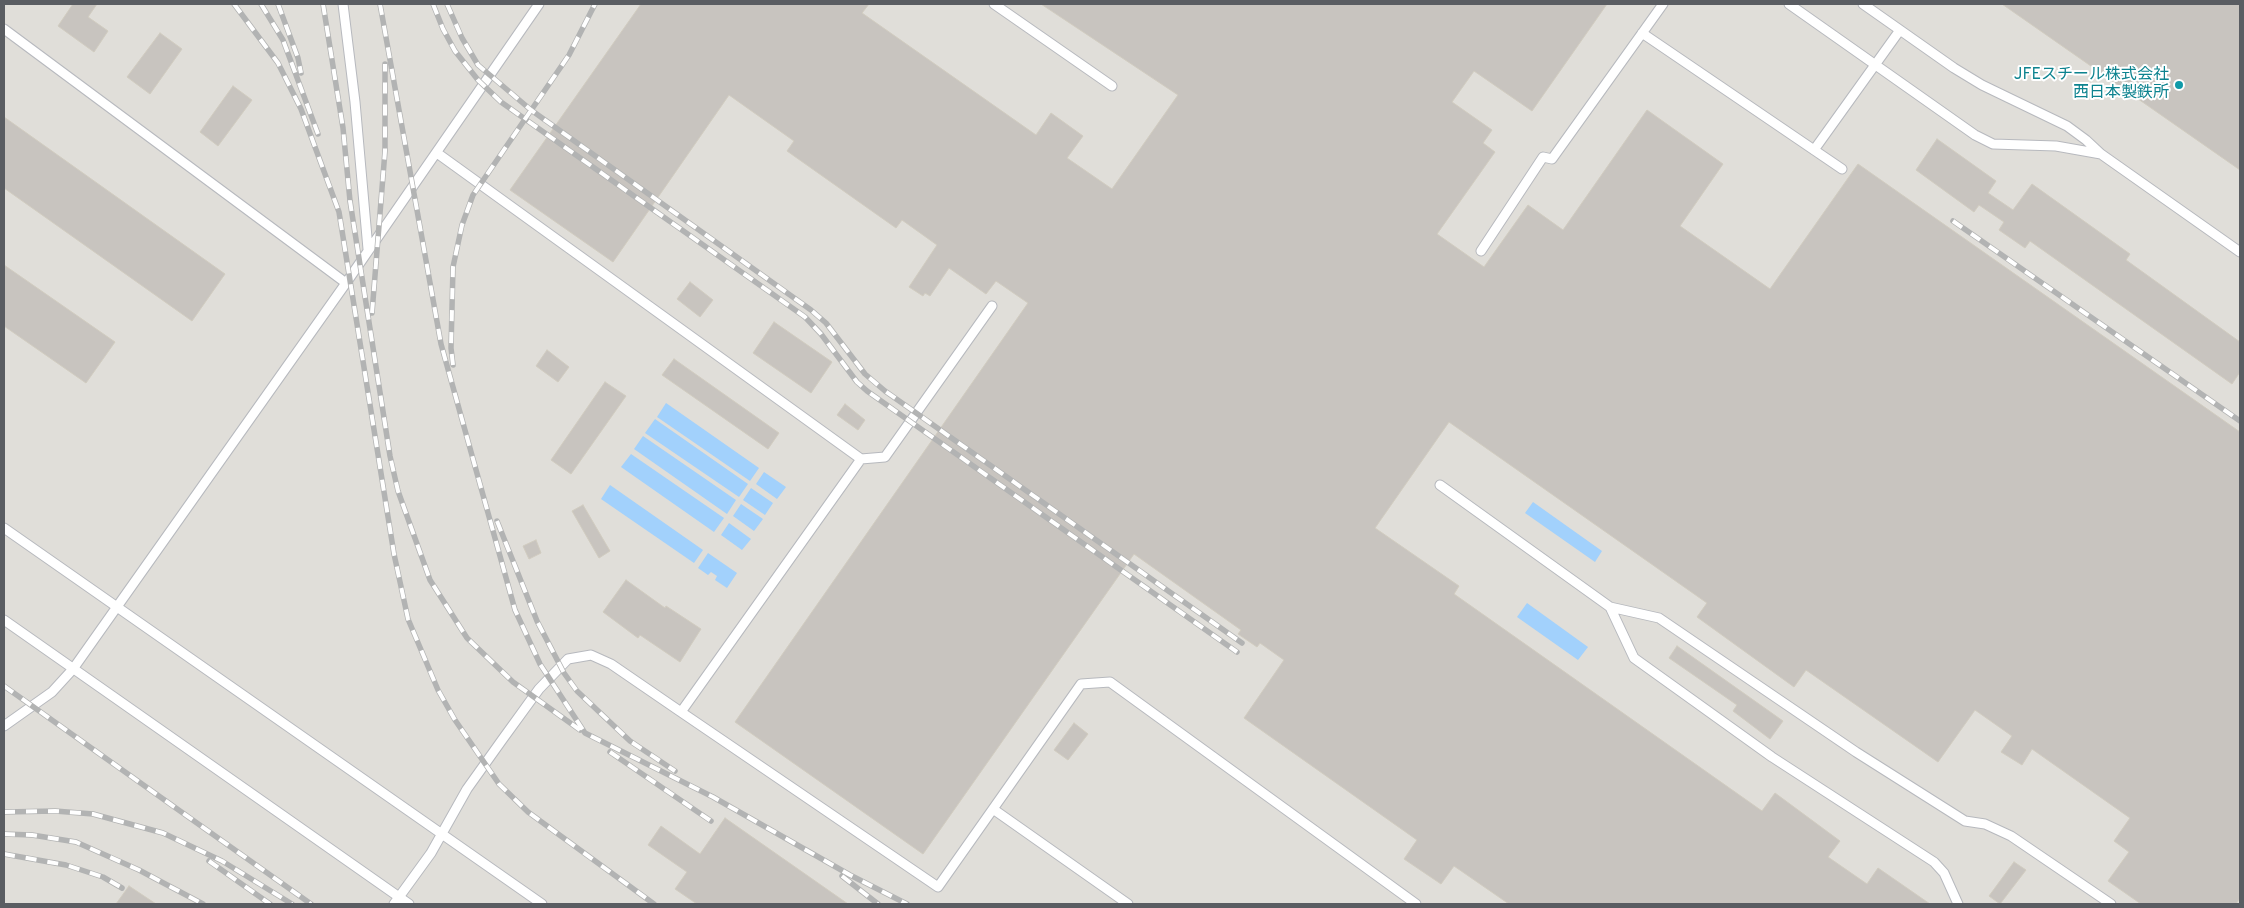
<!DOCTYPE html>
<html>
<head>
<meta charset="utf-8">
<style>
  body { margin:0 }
  #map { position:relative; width:2244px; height:908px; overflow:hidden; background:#ecebe1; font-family:Overpass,sans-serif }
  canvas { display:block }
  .frame { position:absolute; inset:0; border:5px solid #5a5d62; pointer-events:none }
</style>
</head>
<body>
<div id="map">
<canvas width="2244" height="908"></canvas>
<div class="frame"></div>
</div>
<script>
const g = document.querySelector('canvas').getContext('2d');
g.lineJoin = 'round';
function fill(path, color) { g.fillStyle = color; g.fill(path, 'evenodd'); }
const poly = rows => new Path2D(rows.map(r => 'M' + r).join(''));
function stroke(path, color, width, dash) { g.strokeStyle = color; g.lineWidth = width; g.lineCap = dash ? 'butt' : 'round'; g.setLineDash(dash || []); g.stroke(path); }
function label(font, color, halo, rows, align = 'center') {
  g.font = font + ' Overpass,"Noto Sans JP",sans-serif'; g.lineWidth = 4; g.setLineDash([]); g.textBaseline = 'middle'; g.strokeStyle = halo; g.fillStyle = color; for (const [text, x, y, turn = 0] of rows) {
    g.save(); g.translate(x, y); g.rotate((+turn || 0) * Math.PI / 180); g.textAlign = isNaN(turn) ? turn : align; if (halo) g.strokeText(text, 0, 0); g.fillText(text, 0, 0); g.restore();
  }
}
fill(poly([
  [4,4,2240,4,2240,904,4,904]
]), '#e0ded9');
fill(poly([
  [666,403,759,468,750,481,657,417],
  [655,419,748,484,739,497,645,433],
  [643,436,736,500,727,514,634,449],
  [631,454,724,518,714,532,621,467],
  [764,472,786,487,777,499,756,484],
  [610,485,703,550,694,563,601,499],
  [751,488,773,503,765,515,743,500],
  [1533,502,1602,551,1595,562,1525,513],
  [741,504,763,519,754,531,733,516],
  [729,523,751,539,742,550,721,535],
  [708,553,737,573,727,588,715,580,717,576,711,572,708,575,698,568],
  [1527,603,1588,647,1578,660,1517,617]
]), '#a2d1fc');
const building = poly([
  [73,4,97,4,88,17,108,31,94,52,58,26,73,4],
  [641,4,869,4,862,13,1036,135,1051,113,1083,136,1067,158,1112,189,1178,95,1041,4,1607,4,1532,111,1474,71,1452,102,1492,130,1483,143,1495,152,1437,234,1484,267,1528,205,1563,230,1647,110,1723,164,1680,226,1770,289,1858,164,2240,432,2240,898,2236,904,2141,904,2108,881,2129,852,2114,841,2130,818,2032,749,2022,765,2001,752,2012,736,1975,710,1938,762,1806,670,1794,687,1697,617,1707,603,1449,422,1375,528,1459,586,1454,594,1762,811,1775,793,1840,841,1828,857,1867,884,1878,868,1930,904,1509,904,1454,866,1441,884,1404,859,1417,840,1244,718,1284,660,1260,643,1257,647,1238,634,1241,630,1134,554,923,854,735,722,1028,303,996,281,986,294,949,268,930,296,925,293,923,296,909,287,937,245,902,220,896,228,787,151,794,141,729,95,613,262,510,190,641,4],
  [2002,4,2240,4,2240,170,2002,4],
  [160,33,182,49,150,94,127,77,160,33],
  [233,86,252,100,218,146,200,132,233,86],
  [4,117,225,274,192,321,4,188,4,117],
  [1937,139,1996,181,1988,193,2013,210,2032,184,2130,254,2126,260,2240,342,2240,372,2232,384,2030,241,2025,248,1999,230,2004,222,1979,205,1974,212,1916,170,1937,139],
  [4,265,115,342,86,383,4,326,4,265],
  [690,282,713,300,700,317,677,299,690,282],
  [774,322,832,362,811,393,753,353,774,322],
  [547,350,569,367,558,382,536,366,547,350],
  [674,359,779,433,768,449,662,375,674,359],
  [605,382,626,396,571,474,551,460,605,382],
  [845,404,865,420,858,430,837,415,845,404],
  [583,505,610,551,599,558,572,511,583,505],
  [536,540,541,553,529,559,523,546,536,540],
  [626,580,665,608,666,606,701,629,680,662,640,635,638,638,603,612,626,580],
  [1677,646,1783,721,1770,739,1733,711,1737,705,1669,658,1677,646],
  [1074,723,1088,734,1068,760,1054,750,1074,723],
  [725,818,848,904,697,904,675,889,687,872,648,845,661,826,700,854,725,818],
  [2014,862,2026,870,2000,904,1989,896,2014,862],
  [129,886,156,904,116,904,129,886]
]);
fill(building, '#c8c4bf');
stroke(building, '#d1ccc0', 1);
const service = poly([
  [343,4,355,102,368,249],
  [994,4,1112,86],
  [1789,4,1975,135,1993,144,2056,146,2101,154],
  [1863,4,1954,68,1982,85,2067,126,2086,140,2101,154,2240,252],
  [4,29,346,283],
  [1642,33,1842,169],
  [1814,150,1900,30],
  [1481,251,1543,157,1552,159,1663,4],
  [861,459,885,457,992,306],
  [1440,485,1610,607,1659,618,1856,752,1965,821,1985,824,2011,836,2111,904],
  [4,528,542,904],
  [1610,607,1634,658,1772,757,1934,862,1944,873,1958,904],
  [4,620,409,904],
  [681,712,938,887,1081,684,1110,682,1416,904],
  [4,726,52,692,73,669,346,283,539,4],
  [993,809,1128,904],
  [394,904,431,853,467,789,502,740,539,689,568,659,591,655,611,664,681,712,861,459,437,153]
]);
stroke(service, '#b7b9be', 11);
stroke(service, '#fff', 9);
const rail = poly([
  [234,4,278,63,301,109,339,212,394,554,408,619,438,690,455,720,499,784,528,812,654,904],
  [261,4,283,40,318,134],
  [278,4,298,58,301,73],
  [323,4,343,128,350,201,390,456,398,491,430,580,467,638,513,682,580,730],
  [380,4,441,344,515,610,540,664,585,733,713,797,850,875,907,904],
  [433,4,443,29,455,51,478,80,501,102,805,317,821,334,857,382,867,391,1237,652],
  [447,4,462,38,478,65,531,110,811,310,826,323,865,374,885,391,1242,643],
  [1953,221,2240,421],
  [372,313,385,151,385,64],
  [453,365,451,348,453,267,462,225,473,195,569,55,595,4],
  [497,521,537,621,564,673,577,691,630,741,675,771],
  [4,686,311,904],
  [610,752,711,821],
  [4,812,55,811,93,814,163,833,222,861,292,904],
  [4,834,32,835,76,842,139,870,203,904],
  [4,854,66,865,103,877,122,888],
  [209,861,270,904],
  [842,876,878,904]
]);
stroke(rail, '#b2b3b3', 5.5);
stroke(rail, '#fff', 4, [11]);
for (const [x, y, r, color] of [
  [2179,85,5,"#0f9aa8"]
]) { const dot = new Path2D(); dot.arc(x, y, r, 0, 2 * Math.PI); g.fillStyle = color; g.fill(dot); stroke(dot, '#fff', 2); }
label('16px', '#0d838f', '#fff', [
  ["JFEスチール株式会社",2169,76],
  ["西日本製鉄所",2169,94]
], 'right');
</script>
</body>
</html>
